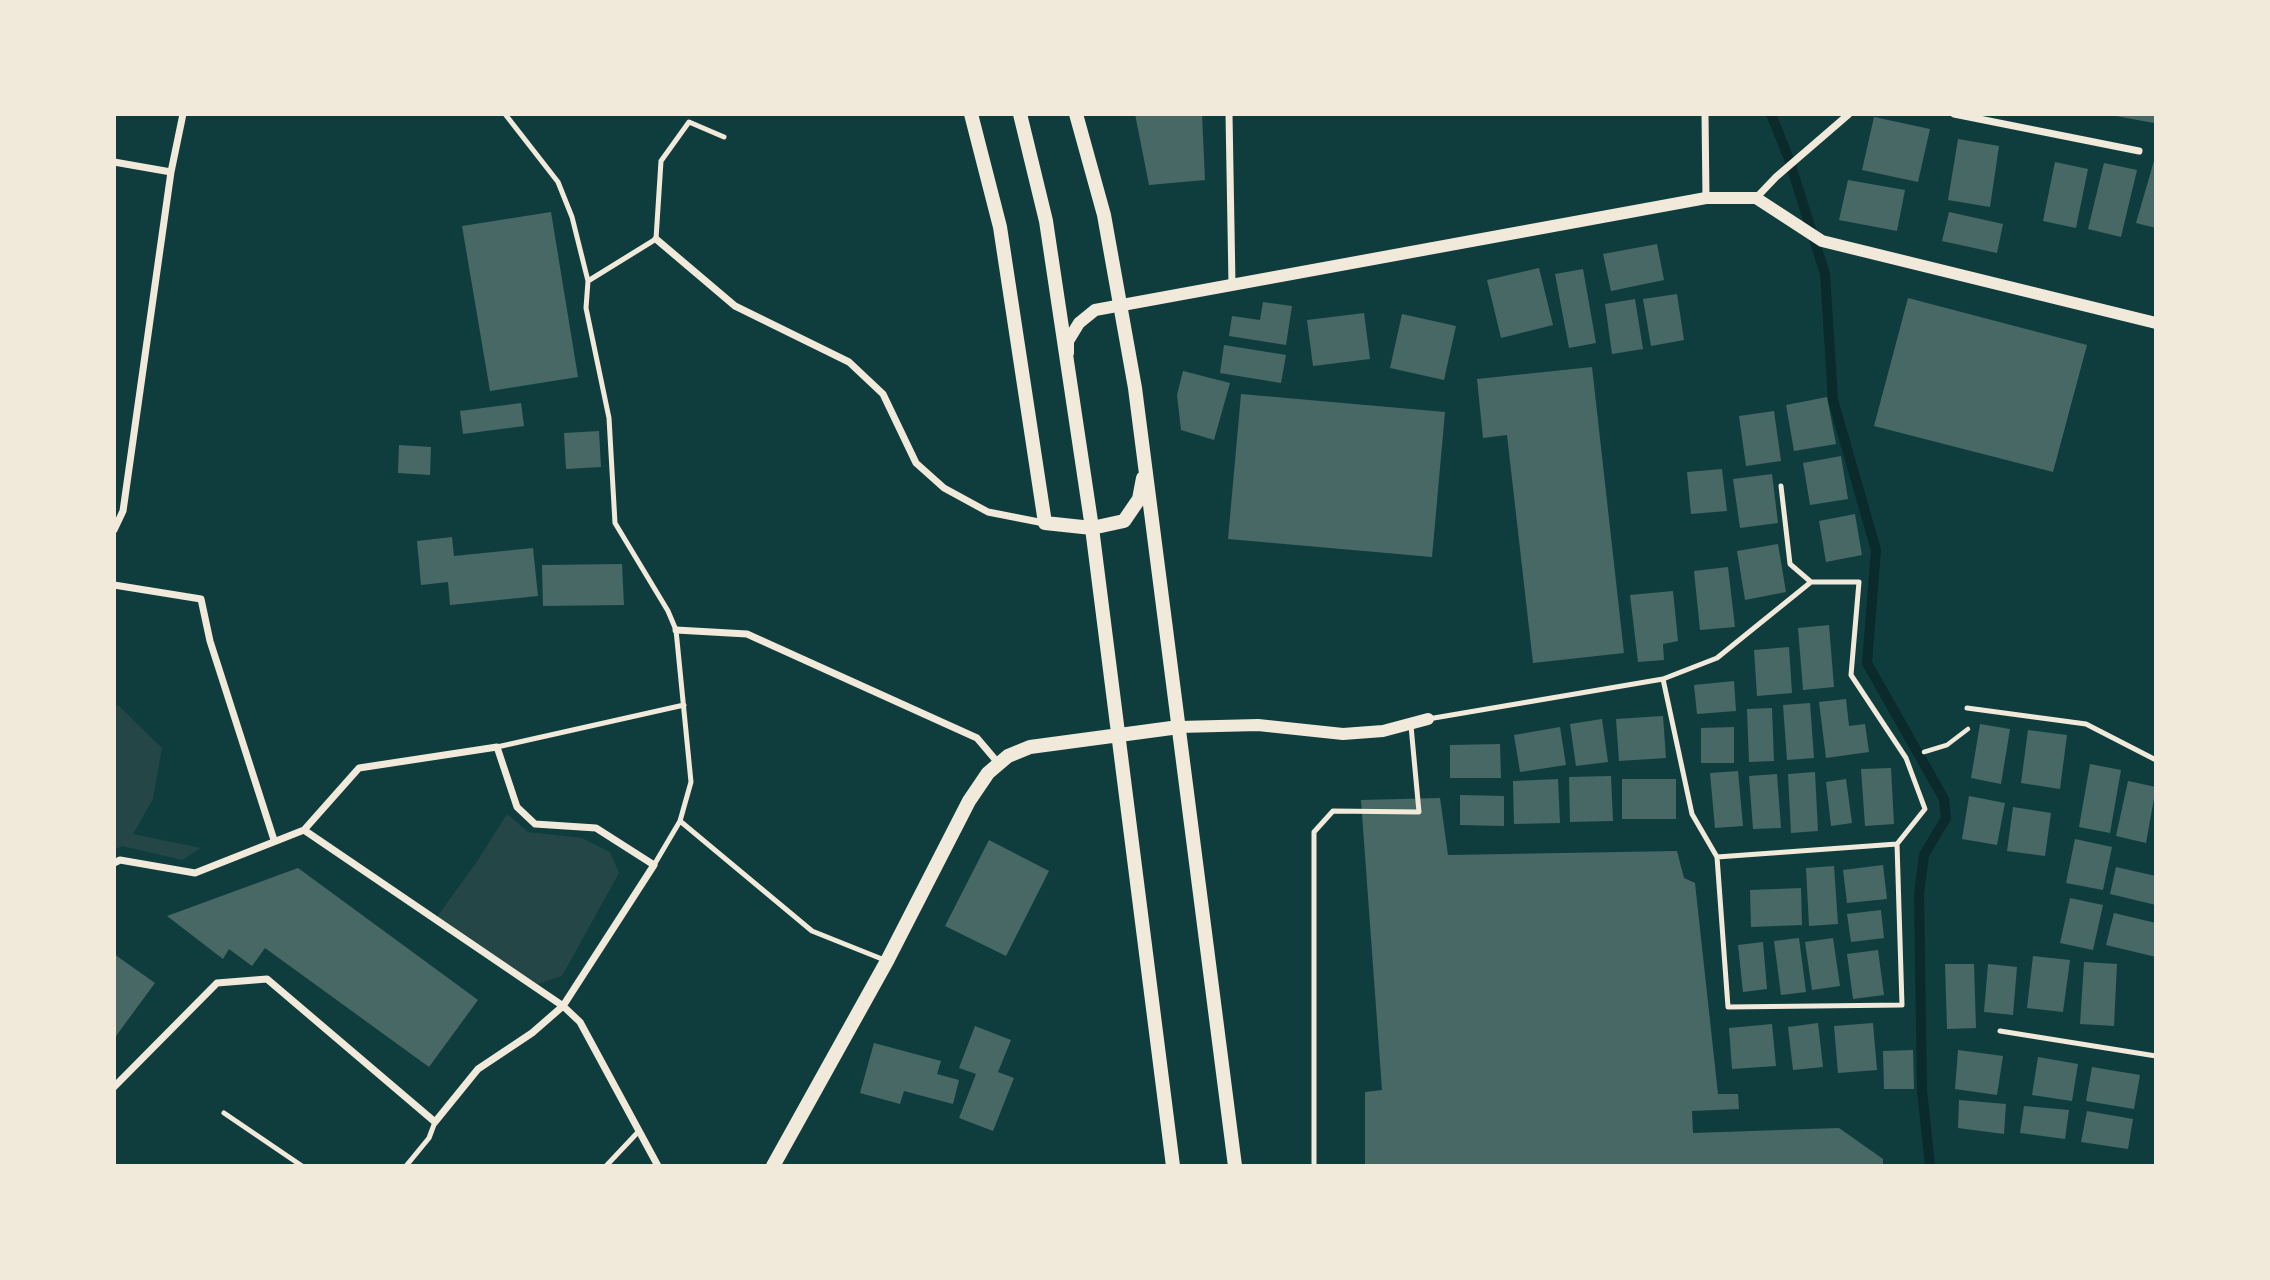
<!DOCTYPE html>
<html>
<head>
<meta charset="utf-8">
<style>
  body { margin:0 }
  #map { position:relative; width:2270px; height:1280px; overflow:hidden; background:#0f3d3e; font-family:"Asap Condensed",sans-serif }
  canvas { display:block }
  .frame { position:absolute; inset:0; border:116px solid #f1e9da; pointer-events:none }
</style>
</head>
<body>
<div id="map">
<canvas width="2270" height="1280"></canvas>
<div class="frame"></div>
</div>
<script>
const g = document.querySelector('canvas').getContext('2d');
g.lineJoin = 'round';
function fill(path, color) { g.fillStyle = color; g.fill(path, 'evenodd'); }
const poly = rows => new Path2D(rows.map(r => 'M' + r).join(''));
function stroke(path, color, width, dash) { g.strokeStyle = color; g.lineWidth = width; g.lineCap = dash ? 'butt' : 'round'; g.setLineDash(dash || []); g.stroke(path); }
fill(poly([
  [118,705,162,748,153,799,133,834,201,848,182,860,122,846,114,850,114,707],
  [507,814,528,832,582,838,610,852,619,873,562,976,538,984,437,917,478,860]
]), '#244646');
stroke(poly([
  [1771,114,1789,159,1825,274,1833,400,1876,550,1867,663,1944,799,1946,818,1924,855,1919,894,1922,1090,1930,1166]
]), '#0a2a2b', 10);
fill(poly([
  [1135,114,1202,114,1205,180,1149,185],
  [2105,114,2156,114,2154,123],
  [1874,117,1930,129,1918,182,1862,170],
  [1958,139,1999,146,1990,207,1948,200],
  [2156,154,2156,228,2136,223],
  [2055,162,2088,169,2076,228,2043,221],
  [2104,163,2137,170,2121,237,2088,229],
  [1848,180,1905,190,1897,231,1839,220],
  [551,212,578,377,490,391,462,226],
  [1949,212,2003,224,1997,253,1942,241],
  [1657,244,1664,280,1611,291,1603,254],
  [1539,268,1553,325,1501,338,1487,280],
  [1583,269,1596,343,1569,348,1555,274],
  [1677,294,1684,340,1651,346,1643,299],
  [1908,298,2087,345,2053,472,1874,426],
  [1635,299,1643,349,1612,354,1605,304],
  [1263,302,1292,306,1286,345,1229,336,1232,316,1260,320],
  [1364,313,1370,359,1313,366,1307,320],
  [1402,314,1456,326,1444,380,1390,368],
  [1224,345,1286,355,1281,383,1220,373],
  [1592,367,1624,653,1533,663,1507,435,1483,438,1477,379],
  [1183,371,1230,383,1214,440,1181,430,1177,395],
  [1241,394,1445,412,1432,557,1228,539],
  [1827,397,1836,444,1794,451,1786,405],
  [521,403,524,426,463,434,460,411],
  [1774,411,1781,461,1746,466,1739,416],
  [599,431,601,467,566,469,564,433],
  [399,445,431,447,430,475,398,473],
  [1841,456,1848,499,1810,505,1803,463],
  [1722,469,1727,511,1691,514,1687,472],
  [1772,474,1778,523,1740,528,1733,479],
  [1855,514,1862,555,1826,562,1819,521],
  [452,537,454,556,533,548,538,596,450,605,448,582,421,585,417,541],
  [1778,544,1786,592,1745,600,1737,551],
  [622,564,624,605,543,606,542,565],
  [1728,567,1735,627,1700,630,1694,571],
  [1673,591,1678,641,1663,644,1664,660,1638,662,1630,595],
  [1829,625,1834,687,1803,690,1798,628],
  [1789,647,1792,693,1757,696,1754,650],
  [1734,681,1736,711,1697,714,1694,685],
  [1846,699,1849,726,1865,724,1869,752,1826,758,1819,702],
  [1810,703,1814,758,1787,760,1783,705],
  [1772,708,1774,761,1749,762,1747,709],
  [1663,716,1666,758,1619,761,1616,719],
  [1602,719,1608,762,1576,766,1570,724],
  [1980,724,2010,729,2001,784,1971,778],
  [1560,727,1566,765,1520,772,1514,735],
  [1734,727,1734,763,1701,763,1701,728],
  [2028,730,2067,735,2060,789,2021,783],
  [1500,744,1501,778,1450,778,1450,745],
  [2090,764,2121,770,2110,833,2079,827],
  [1891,768,1894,824,1865,826,1861,769],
  [1738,771,1743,826,1715,828,1710,773],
  [1815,772,1818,831,1791,833,1788,774],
  [1777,774,1781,828,1753,829,1749,776],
  [1611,776,1613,821,1570,822,1569,777],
  [1558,779,1560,823,1514,824,1513,781],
  [1622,779,1676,779,1676,819,1622,819],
  [1846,779,1852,823,1831,826,1826,782],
  [2128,781,2156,787,2146,843,2116,836],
  [1460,795,1504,796,1504,826,1460,825],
  [1969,796,2005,803,1997,845,1962,839],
  [1440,798,1448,855,1677,851,1684,878,1695,883,1718,1094,1738,1094,1739,1109,1692,1111,1693,1133,1839,1128,1883,1159,1883,1166,1365,1166,1365,1092,1382,1090,1361,800],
  [2013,807,2051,813,2045,856,2007,851],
  [2075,839,2112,847,2103,890,2066,883],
  [989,840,1049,871,1006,956,945,926],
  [1883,865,1887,899,1847,903,1843,870],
  [1834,866,1838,924,1809,926,1806,868],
  [2116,867,2156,876,2156,905,2110,894],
  [298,868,478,1000,429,1067,265,948,252,966,229,949,223,959,167,916],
  [1801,888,1802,925,1751,927,1750,890],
  [2070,898,2103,905,2093,950,2060,943],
  [1881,910,1884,938,1851,942,1847,914],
  [2114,913,2156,923,2156,957,2106,945],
  [1799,938,1806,992,1781,995,1774,941],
  [1833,938,1840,986,1812,990,1805,942],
  [1763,942,1767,989,1743,992,1738,945],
  [1878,950,1884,995,1853,999,1847,954],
  [114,954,155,983,116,1036,114,1034],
  [2033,956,2070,960,2063,1012,2027,1008],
  [2084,962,2117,964,2114,1026,2080,1024],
  [1945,964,1974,964,1976,1028,1947,1029],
  [1988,964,2017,967,2013,1015,1984,1012],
  [1818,1023,1823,1067,1793,1070,1788,1027],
  [1873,1023,1877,1070,1838,1073,1834,1026],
  [1772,1024,1776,1066,1732,1069,1729,1028],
  [975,1026,1011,1040,998,1072,1014,1078,993,1131,959,1118,976,1074,959,1068],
  [874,1043,941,1061,937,1074,959,1080,953,1104,904,1091,900,1104,860,1093],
  [1913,1050,1914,1089,1884,1089,1883,1051],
  [1958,1050,2003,1056,1997,1095,1955,1089],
  [2038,1057,2078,1064,2072,1101,2032,1095],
  [2092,1067,2140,1075,2134,1109,2086,1101],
  [1959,1100,2006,1104,2004,1134,1958,1128],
  [2024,1106,2069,1110,2065,1139,2020,1133],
  [2087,1111,2133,1119,2128,1149,2081,1142]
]), '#486865');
stroke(poly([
  [1924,752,1947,745,1968,729]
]), '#f1e9da', 4.5);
stroke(poly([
  [505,114,558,182,572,217,588,281,586,308,609,418,615,523,668,611,676,630,691,782,680,821,654,865],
  [588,281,656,239,661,161,689,122,724,137],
  [1781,486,1790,564,1811,582],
  [1663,679,1717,658,1811,582,1859,582,1851,675,1906,758,1925,809,1897,844],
  [1967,708,2086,724,2156,760],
  [1428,719,1663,679,1692,814,1717,857,1728,1007,1902,1005,1897,844,1717,857],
  [497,747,684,705],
  [680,821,812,931,887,961],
  [2000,1031,2156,1056],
  [224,1113,302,1166],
  [406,1166,429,1138,435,1122],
  [606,1166,639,1131],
  [1314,1166,1314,832,1333,811,1419,812,1411,726]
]), '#f1e9da', 5);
stroke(poly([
  [1229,114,1232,284],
  [1705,114,1706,198],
  [1954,114,2139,151],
  [114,162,171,172],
  [1756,198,1776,177,1849,114],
  [656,239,735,306,849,362,883,394,916,463,944,488,988,512,1044,523],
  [114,530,123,511,171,172,183,114],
  [114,585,201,599,210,641,274,840],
  [676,630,747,634,977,738,999,764],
  [304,830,563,1006,580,1022,658,1166],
  [114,863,120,860,195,873,304,830,359,768,497,747,517,807,535,824,596,828,654,865,563,1006,532,1033,478,1069,435,1122,267,979,217,983,114,1087]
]), '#f1e9da', 7);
stroke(poly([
  [1068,353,1068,341,1079,323,1095,310,1706,198,1756,198,1822,241,2156,323],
  [1179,727,1258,725,1343,734,1383,731,1428,719]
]), '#f1e9da', 12);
stroke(poly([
  [971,114,1000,227,1045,523,1092,528,1124,521,1139,499,1143,478],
  [1020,114,1046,221,1092,528,1173,1166],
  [1076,114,1104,215,1135,388,1235,1166],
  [773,1166,887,961,969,801,988,773,1008,756,1030,747,1179,727]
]), '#f1e9da', 14);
</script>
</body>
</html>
